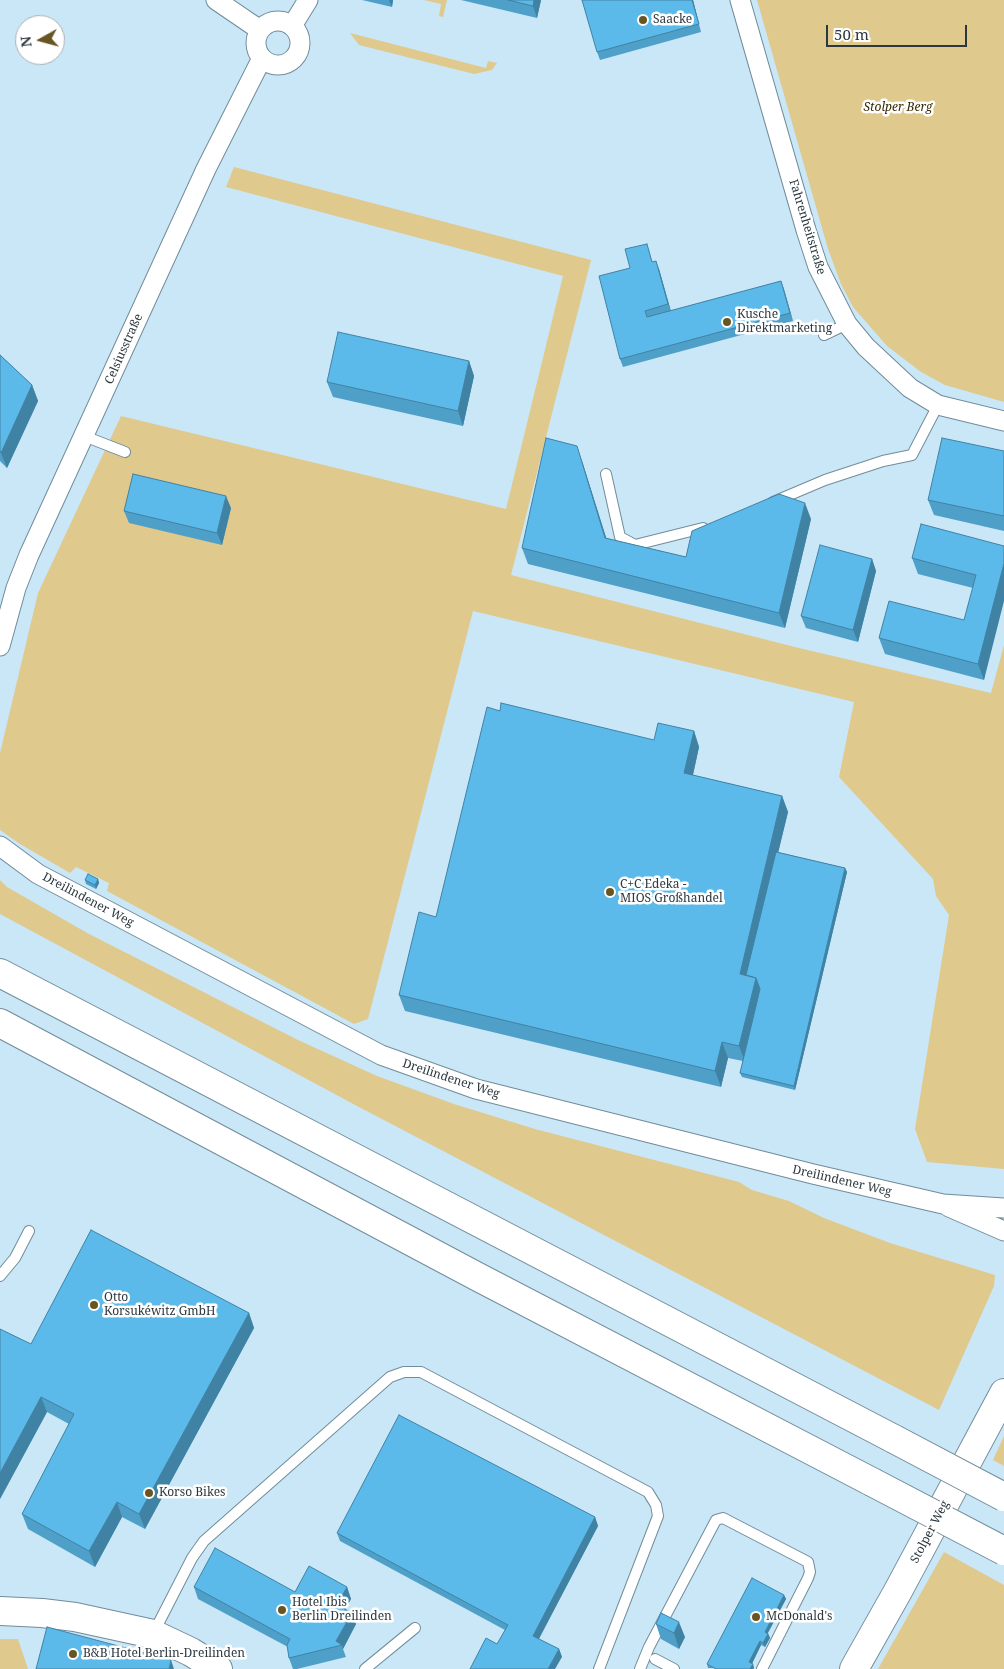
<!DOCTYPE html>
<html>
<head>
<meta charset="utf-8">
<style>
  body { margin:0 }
  #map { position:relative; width:1004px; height:1669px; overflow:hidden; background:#cae7f7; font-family:"Noto Serif",serif }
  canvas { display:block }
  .north { position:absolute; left:15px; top:15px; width:50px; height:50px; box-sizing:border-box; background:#fff; border:1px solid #abafb2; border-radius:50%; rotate:263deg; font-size:14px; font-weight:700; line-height:20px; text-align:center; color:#2c383e }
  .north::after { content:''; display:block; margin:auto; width:18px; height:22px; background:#675522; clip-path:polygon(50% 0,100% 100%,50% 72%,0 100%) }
  .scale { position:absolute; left:826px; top:25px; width:141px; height:22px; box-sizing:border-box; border:2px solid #2c383e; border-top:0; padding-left:6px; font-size:15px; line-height:18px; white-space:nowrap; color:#2c383e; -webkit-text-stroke:4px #fff; paint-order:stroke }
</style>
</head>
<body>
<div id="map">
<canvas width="1004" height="1669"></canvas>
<div class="north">N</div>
<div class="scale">50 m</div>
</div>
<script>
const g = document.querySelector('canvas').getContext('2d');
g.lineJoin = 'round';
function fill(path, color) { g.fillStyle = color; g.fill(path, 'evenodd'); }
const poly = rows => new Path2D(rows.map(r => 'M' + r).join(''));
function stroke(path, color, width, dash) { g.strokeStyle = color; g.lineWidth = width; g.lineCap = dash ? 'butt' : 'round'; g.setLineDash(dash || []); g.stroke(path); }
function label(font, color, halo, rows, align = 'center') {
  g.font = font + ' "Noto Serif",serif'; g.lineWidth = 5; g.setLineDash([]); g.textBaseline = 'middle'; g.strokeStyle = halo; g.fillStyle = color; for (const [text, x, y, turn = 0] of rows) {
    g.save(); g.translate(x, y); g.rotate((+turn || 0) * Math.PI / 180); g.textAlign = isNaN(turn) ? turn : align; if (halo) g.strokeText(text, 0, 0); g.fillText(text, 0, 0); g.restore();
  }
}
fill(poly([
  [424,0,447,0,443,17,439,16,441,4],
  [757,0,1004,0,1004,402,945,385,921,372,887,346,853,307,841,284,828,249],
  [350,33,486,68,488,61,497,63,492,70,474,74,359,45],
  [234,167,591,260,511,575,799,648,991,693,1004,645,1004,1169,927,1162,915,1129,949,915,936,896,933,879,839,777,854,702,473,611,368,1019,354,1024,107,891,109,883,76,867,70,873,20,844,0,830,0,753,38,593,121,416,506,509,563,276,226,187],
  [0,880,7,887,89,934,298,1040,377,1076,454,1104,535,1129,739,1182,752,1190,789,1201,824,1218,890,1243,995,1275,994,1286,939,1410,357,1106,0,914],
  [1004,1436,1004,1466,993,1460],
  [944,1552,1004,1585,1004,1669,878,1669],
  [0,1639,18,1639,28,1669,0,1669]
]), '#dfc98d');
const lane = poly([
  [824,335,847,324],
  [84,436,125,452],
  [606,474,620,537,635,545,703,528],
  [773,502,825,480,883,461,912,455,938,405],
  [0,1276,15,1258,29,1231],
  [154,1632,192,1558,204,1541,390,1377,404,1372,421,1372,648,1492,656,1505,658,1516,599,1669],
  [655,1659,674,1669],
  [365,1669,415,1628],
  [640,1669,649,1647,716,1520,723,1518,808,1562,810,1572,808,1578,762,1669]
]);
const street = poly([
  [216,0,260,30],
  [740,0,806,230,818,267,847,324,866,347,910,388,938,405,1004,421],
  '256 43a22 22 0 1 1 44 0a22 22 0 1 1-44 0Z',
  [292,26,308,0],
  [0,646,16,588,29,555,206,169,262,58],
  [0,846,38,874,381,1055,476,1089,813,1174,943,1204,1004,1208],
  [949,1207,1004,1231]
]);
const secondary = poly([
  [0,1611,42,1613,75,1617,153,1634,191,1652,218,1669],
  [854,1669,898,1591,1004,1393]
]);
const highway = poly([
  [0,973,894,1439],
  [0,1023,478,1277,872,1482]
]);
stroke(lane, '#718c9b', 12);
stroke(street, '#718c9b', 21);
stroke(secondary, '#718c9b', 30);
stroke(highway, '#718c9b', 30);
stroke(lane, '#fff', 10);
stroke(street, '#fff', 19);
stroke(secondary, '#fff', 28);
stroke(highway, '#fff', 28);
const highwayBridge = poly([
  [894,1439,1004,1497],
  [872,1482,1004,1551]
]);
stroke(highwayBridge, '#718c9b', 30, []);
stroke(highwayBridge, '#fff', 28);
fill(poly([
  [362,0,393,0,392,7],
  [461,0,541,0,537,18],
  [693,0,701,32,600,60,597,52],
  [647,244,652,262,659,269,671,311,781,281,793,321,623,367,620,359,630,268],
  [0,355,32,385,38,401,7,468,0,461],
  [469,361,474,376,463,426,333,397,327,382],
  [1004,451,1004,531,934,515,928,500],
  [582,461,606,538,686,557,811,519,785,628,528,564,522,548],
  [231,508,222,545,129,523,124,511],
  [1004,546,984,680,885,654,879,638,964,620,973,588,918,574,912,558],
  [872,559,876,571,858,642,806,628,801,616],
  [500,711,654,740,694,731,699,747,693,775,782,796,788,812,778,852,845,868,847,872,795,1090,742,1077,740,1073,743,1061,728,1058,721,1087,405,1011,399,995,436,917],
  [98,879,99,883,96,889,86,884,85,880],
  [249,1313,254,1328,145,1529,122,1517,95,1567,28,1529,22,1514,69,1424,47,1412,0,1499,31,1344],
  [595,1517,598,1526,539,1639,559,1649,562,1657,497,1644,505,1630,340,1541,337,1533],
  [194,1587,295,1592,347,1587,351,1599,345,1609,352,1613,356,1624,343,1649,346,1657,297,1669,293,1669,289,1658,288,1647,198,1599],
  [784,1595,786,1599,768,1633,770,1638,765,1647,761,1645,752,1663,754,1668,753,1669,708,1668,707,1664],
  [656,1624,685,1637,679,1649,661,1639]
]), '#4fa0c9');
fill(poly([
  [389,0,393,0,392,7],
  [534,0,541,0,537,18,533,6],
  [692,0,693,0,701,32,699,24],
  [656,261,659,269,671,312,668,304],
  [781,281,784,289,793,321,790,313],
  [469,361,474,376,463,426,458,411],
  [32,385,38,401,7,468,1,453],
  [577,446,582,461,611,553,605,538],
  [226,496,231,508,222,545,217,533],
  [805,503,811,519,785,628,779,613],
  [872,559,876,571,858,642,853,630],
  [1004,563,1004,601,984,680,978,664],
  [694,731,699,747,690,788,684,773],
  [782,796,788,812,746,986,740,974],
  [845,868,847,872,795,1090,794,1086],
  [98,879,99,883,96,889,95,885],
  [756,978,761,993,745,1062,739,1046],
  [722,1042,728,1058,721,1087,715,1071],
  [249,1313,254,1328,145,1529,139,1514],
  [41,1397,47,1412,0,1499,0,1473],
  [117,1502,122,1517,95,1567,89,1551],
  [595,1517,598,1526,536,1644,533,1636],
  [347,1587,351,1599,341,1616,337,1605],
  [784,1595,786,1599,766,1636,765,1632],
  [352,1613,356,1624,343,1649,342,1645,336,1641],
  [679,1622,685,1637,679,1649,674,1633],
  [768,1634,770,1638,765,1647,763,1643],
  [760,1641,761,1645,751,1666,749,1662],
  [559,1649,562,1657,555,1669,548,1669],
  [171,1660,174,1669,169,1669],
  [753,1664,754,1668,753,1669,750,1669]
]), '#4082a4');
const building = poly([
  [508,0,534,0,533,6,508,0],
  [582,0,692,0,699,24,597,52,582,0],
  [647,244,652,262,656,261,668,304,645,311,647,317,781,281,790,313,620,359,599,276,630,268,625,249,647,244],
  [338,332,469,361,458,411,327,382,338,332],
  [0,355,32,385,1,453,0,451,0,355],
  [546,438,577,446,605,538,686,557,692,531,779,494,805,503,779,613,522,548,546,438],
  [942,438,1004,451,1004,516,928,500,942,438],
  [133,474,226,496,217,533,124,511,133,474],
  [921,524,1004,546,1004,563,978,664,879,638,889,601,964,620,976,575,912,558,921,524],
  [820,545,872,559,853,630,801,616,820,545],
  [501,703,654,740,658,723,694,731,684,773,782,796,740,974,756,978,739,1046,722,1042,715,1071,399,995,419,912,436,917,487,707,500,711,501,703],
  [776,852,845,868,794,1086,740,1073,760,989,756,978,746,975,776,852],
  [88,874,98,879,95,885,85,880,88,874],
  [91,1230,249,1313,139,1514,117,1502,89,1551,22,1514,74,1414,41,1397,0,1473,0,1329,31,1344,91,1230],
  [399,1415,595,1517,533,1636,559,1649,548,1669,470,1669,486,1638,497,1644,508,1625,337,1533,399,1415],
  [215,1548,295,1592,309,1566,347,1587,337,1605,352,1613,336,1641,342,1645,289,1658,287,1645,290,1639,194,1587,215,1548],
  [752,1578,784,1595,765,1632,768,1634,763,1643,760,1641,749,1662,753,1664,750,1669,716,1669,707,1664,752,1578],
  [661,1613,679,1622,674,1633,656,1624,661,1613],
  [47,1627,171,1660,169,1669,36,1669,47,1627]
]);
fill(building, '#5cbaea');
stroke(building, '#4082a4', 1);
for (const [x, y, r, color] of [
  [643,20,5,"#675522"],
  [727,322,5,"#675522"],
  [610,892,5,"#675522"],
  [94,1305,5,"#675522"],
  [149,1493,5,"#675522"],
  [282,1610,5,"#675522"],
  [756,1617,5,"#675522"],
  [73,1654,5,"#675522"]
]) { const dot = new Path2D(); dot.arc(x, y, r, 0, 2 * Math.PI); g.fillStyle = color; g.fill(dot); stroke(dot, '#fff', 2); }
label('12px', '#2c383e', '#fff', [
  ["Saacke",653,20],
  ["Kusche",737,315],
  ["Direktmarketing",737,329],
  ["C+C Edeka -",620,885],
  ["MIOS Großhandel",620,899],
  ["Otto",104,1298],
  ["Korsukéwitz GmbH",104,1312],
  ["Korso Bikes",159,1493],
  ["Hotel Ibis",292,1603],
  ["Berlin Dreilinden",292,1617],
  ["McDonald's",766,1617],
  ["B&B Hotel Berlin-Dreilinden",83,1654]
], 'left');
label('italic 12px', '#362902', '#fff', [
  ["Stolper Berg",898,108]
]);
label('12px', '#2c383e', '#fff', [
  ["Fahrenheitstraße",807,227,73],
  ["Celsiusstraße",124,349,-66],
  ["Dreilindener Weg",88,900,28],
  ["Dreilindener Weg",451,1079,18],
  ["Dreilindener Weg",842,1181,13],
  ["Stolper Weg",930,1532,-62]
]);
</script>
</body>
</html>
